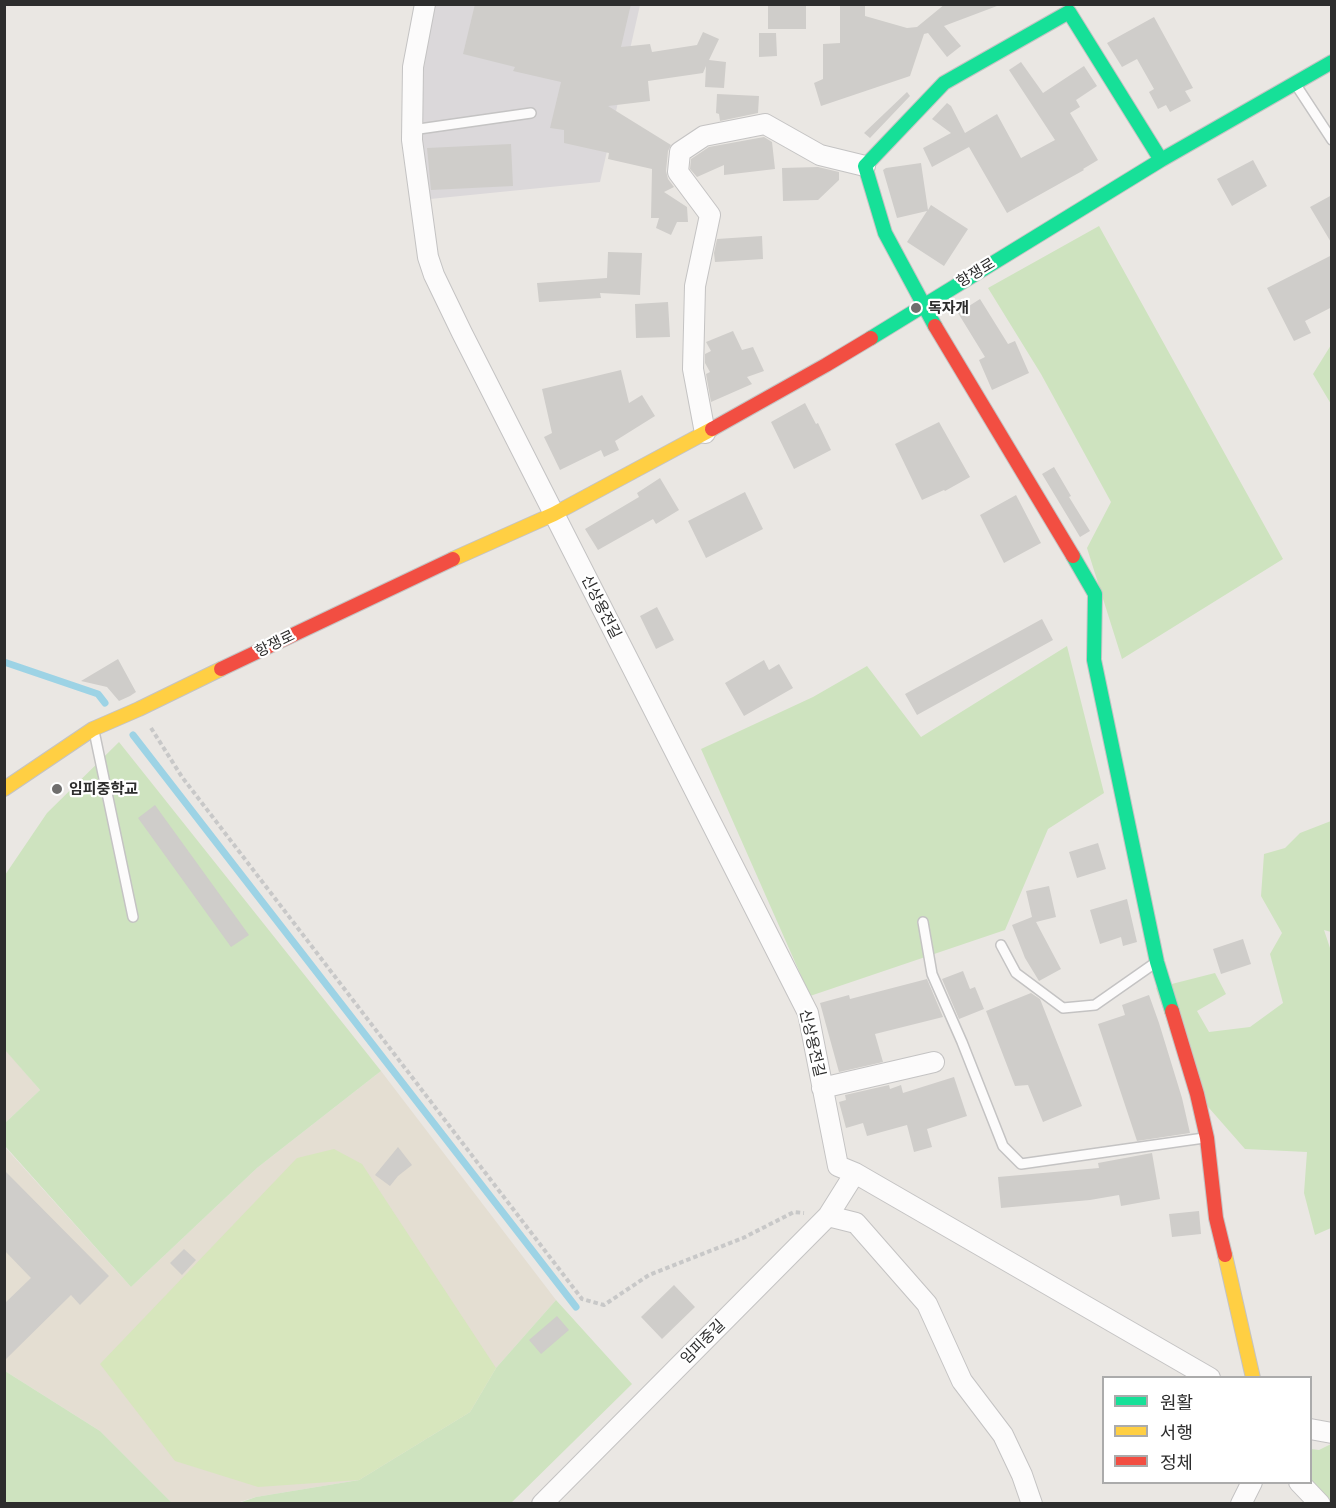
<!DOCTYPE html>
<html>
<head>
<meta charset="utf-8">
<style>
  body { margin:0 }
  #map { position:relative; width:1336px; height:1508px; overflow:hidden; background:#eae7e3; font-family:Inter,"Noto Sans KR",sans-serif }
  canvas { display:block }
  .frame { position:absolute; inset:0; border:6px solid #2d2d2d; pointer-events:none }
  .legend { position:absolute; left:1102px; top:1376px; width:210px; height:108px; box-sizing:border-box; background:#fff; border:2px solid #ababab; margin:0; padding:8px 10px; list-style:none; font-size:18px; color:#2d2d2d }
  .legend li { display:flex; align-items:center; gap:12px; height:30px }
  .legend b { width:30px; border:2px solid #ababab }
</style>
</head>
<body>
<div id="map">
<canvas width="1336" height="1508"></canvas>
<div class="frame"></div>
<ul class="legend">
<li><b style="height:8px;background:#16e098"></b>원활</li>
<li><b style="height:8px;background:#ffcf43"></b>서행</li>
<li><b style="height:8px;background:#f24e42"></b>정체</li>
</ul>
</div>
<script>
const g = document.querySelector('canvas').getContext('2d');
g.lineJoin = 'round';
function fill(path, color) { g.fillStyle = color; g.fill(path, 'evenodd'); }
const poly = rows => new Path2D(rows.map(r => 'M' + r).join(''));
function stroke(path, color, width, dash) { g.strokeStyle = color; g.lineWidth = width; g.lineCap = dash ? 'butt' : 'round'; g.setLineDash(dash || []); g.stroke(path); }
function label(font, color, halo, rows, align = 'center') {
  g.font = font + ' Inter,"Noto Sans KR",sans-serif'; g.lineWidth = 4.5; g.setLineDash([]); g.textBaseline = 'middle'; g.strokeStyle = halo; g.fillStyle = color; for (const [text, x, y, turn = 0] of rows) {
    g.save(); g.translate(x, y); g.rotate((+turn || 0) * Math.PI / 180); g.textAlign = isNaN(turn) ? turn : align; if (halo) g.strokeText(text, 0, 0); g.fillText(text, 0, 0); g.restore();
  }
}
fill(poly([
  [434,5,640,5,600,182,430,199,420,139,421,85]
]), '#dbd8da');
fill(poly([
  [5,1049,40,1090,5,1123,4,1050],
  [381,1071,556,1300,496,1368,470,1412,359,1480,256,1497,236,1503,172,1503,100,1431,5,1371,4,1146,131,1287,257,1168]
]), '#e4ded2');
fill(poly([
  [1099,226,1283,559,1122,659,1087,548,1111,502,1041,374,988,288],
  [1331,345,1332,404,1331,404,1313,374],
  [1067,646,1104,793,1048,829,1005,930,810,996,701,749,813,697,867,666,921,737],
  [119,742,381,1071,257,1168,131,1287,5,1146,5,1123,40,1090,5,1050,5,875,47,813],
  [1331,821,1331,932,1324,930,1332,954,1331,1228,1315,1235,1304,1193,1307,1152,1245,1149,1188,1084,1156,988,1215,973,1226,994,1197,1011,1209,1032,1250,1027,1283,1003,1270,954,1282,933,1261,896,1264,854,1285,848,1300,833],
  [556,1300,632,1384,511,1503,236,1504,256,1497,359,1480,470,1412,496,1368],
  [5,1371,100,1431,172,1503,5,1503],
  [1331,1444,1331,1503,1304,1503,1296,1483,1310,1482,1311,1449,1319,1450]
]), '#cee3bf');
fill(poly([
  [334,1149,362,1164,496,1368,470,1412,359,1480,258,1487,175,1461,100,1364,297,1158]
]), '#d7e6bd');
stroke(poly([
  [4,662,98,694,105,703],
  [133,735,576,1307]
]), '#9dd3e5', 7);
fill(poly([
  [475,4,631,4,621,47,650,44,652,52,697,45,703,32,719,39,709,60,726,62,724,88,705,87,706,66,703,73,648,81,650,101,608,106,671,145,668,151,666,171,668,179,674,187,664,192,687,207,688,222,677,222,671,235,656,228,659,218,651,218,652,169,608,159,609,153,564,143,564,130,550,128,561,82,513,71,515,67,463,54],
  [768,4,806,4,806,29,768,29],
  [840,4,865,4,865,16,907,28,917,27,945,4,997,6,944,26,961,46,947,57,928,33,924,34,910,76,821,106,814,83,823,79,823,44,840,43],
  [1154,17,1193,88,1185,91,1191,101,1170,112,1166,105,1158,109,1149,92,1154,89,1137,59,1122,67,1107,43],
  [759,33,776,33,777,56,759,57],
  [1021,62,1043,93,1084,66,1097,86,1076,100,1080,107,1070,113,1098,160,1083,169,1084,170,1007,213,969,147,932,167,923,148,951,133,932,119,947,103,951,106,965,133,997,114,1021,158,1055,140,1009,70],
  [907,92,910,96,870,138,864,133],
  [717,94,759,96,758,113,720,121,719,114,716,113],
  [764,137,772,142,775,169,724,175,724,165,697,177,690,169,691,159,709,147],
  [511,144,513,186,431,190,427,148],
  [1253,160,1267,186,1232,206,1217,179],
  [921,163,928,210,931,205,968,229,944,266,907,242,927,211,897,218,883,170,886,168],
  [818,167,839,172,839,180,818,200,783,201,782,168],
  [1332,195,1332,244,1310,207],
  [762,236,763,259,715,262,714,253,717,239],
  [608,252,642,253,640,295,600,293,601,298,539,302,537,283,607,278],
  [1332,255,1332,307,1305,321,1311,333,1294,341,1267,288],
  [980,299,1008,344,1015,341,1029,373,992,390,979,360,985,357,958,313],
  [668,302,670,337,636,338,635,304],
  [733,331,742,350,753,347,764,371,747,377,752,384,711,402,706,374,710,372,705,363,705,354,711,351,706,342],
  [621,370,629,403,642,395,655,416,615,441,619,450,604,457,601,450,560,470,544,437,552,433,542,389],
  [805,403,816,424,818,423,831,450,794,469,771,422],
  [939,422,970,477,945,491,944,490,922,500,895,444],
  [1054,467,1071,496,1069,497,1090,531,1080,537,1042,474],
  [660,478,679,510,656,524,653,519,598,550,585,529,639,497,637,493],
  [745,492,763,529,706,558,688,521],
  [1016,495,1041,543,1004,563,980,515],
  [657,607,674,640,656,649,640,616],
  [1042,619,1053,640,917,715,905,694],
  [118,659,136,692,130,696,119,701,107,687,81,681],
  [764,660,769,670,779,664,793,688,744,716,725,683],
  [155,805,249,935,231,947,138,818],
  [1098,843,1106,869,1077,878,1069,852],
  [1049,886,1056,917,1036,922,1061,969,1039,981,1025,958,1012,925,1032,917,1026,891],
  [1127,899,1137,942,1123,946,1121,937,1100,944,1090,910],
  [1243,939,1251,964,1221,974,1213,949],
  [963,971,970,989,975,987,984,1009,959,1019,942,979],
  [927,979,943,1017,875,1034,883,1062,839,1072,820,1003,849,995,850,999],
  [1031,993,1040,999,1082,1106,1043,1122,1028,1085,1015,1086,986,1011],
  [1149,995,1159,1023,1182,1098,1190,1133,1137,1141,1098,1024,1125,1015,1122,1005],
  [954,1077,967,1116,927,1129,932,1147,914,1152,907,1125,867,1136,863,1123,846,1128,839,1102,846,1100,845,1095,889,1085,890,1089,901,1085,903,1093],
  [398,1147,412,1165,398,1176,390,1186,375,1175],
  [1152,1153,1160,1199,1121,1206,1119,1195,1090,1200,1001,1208,998,1177,1099,1168,1098,1163],
  [4,1170,109,1276,80,1305,71,1295,4,1361,4,1304,31,1278,4,1250],
  [1199,1211,1201,1234,1172,1237,1169,1214],
  [184,1249,196,1260,182,1275,170,1263],
  [674,1285,695,1307,662,1339,641,1317],
  [557,1316,569,1330,541,1354,529,1340]
]), '#cfcdca');
const lane = poly([
  [1296,85,1332,140],
  [412,130,531,113],
  [94,731,133,917],
  [923,922,932,974,962,1042,1003,1146,1021,1164,1204,1138],
  [1001,945,1016,973,1063,1008,1095,1005,1155,963]
]);
const street = poly([
  [425,4,413,67,412,140,428,257,434,275,462,333,808,1013,838,1166,855,1173,1210,1378],
  [705,433,693,369,695,286,710,215,678,172,680,152,704,136,765,124,820,155,865,166],
  [822,1088,934,1062],
  [828,1216,856,1223,927,1304,962,1381,1003,1435,1022,1475,1032,1504],
  [1310,1429,1332,1433],
  [1299,1482,1320,1504],
  [542,1504,828,1216,855,1173],
  [1241,1504,1252,1482]
]);
const fast = poly([
  [935,326,885,233,865,166,944,83,1069,12,1161,160],
  [871,338,1161,160,1332,62],
  [1073,556,1095,594,1094,660,1157,962,1172,1011]
]);
const slow = poly([
  [453,559,554,514,712,429],
  [4,789,93,729,139,709,221,669],
  [1225,1255,1253,1378]
]);
const jam = poly([
  [935,326,1073,556],
  [712,429,826,365,871,338],
  [221,669,453,559],
  [1172,1011,1197,1094,1207,1138,1216,1218,1225,1255]
]);
stroke(lane, '#c4c3c3', 12);
stroke(street, '#c4c3c3', 22);
stroke(fast, '#c4c3c3', 16);
stroke(slow, '#c4c3c3', 16);
stroke(jam, '#c4c3c3', 16);
stroke(poly([
  [151,728,182,777,582,1299,604,1305,649,1275,743,1238,794,1212,804,1213]
]), '#c8c8c8', 4, [4.5, 3]);
stroke(lane, '#fcfbfb', 9);
stroke(street, '#fcfbfb', 20);
stroke(fast, '#16e098', 14);
stroke(slow, '#ffcf43', 14);
stroke(jam, '#f24e42', 14);
for (const [x, y, r, color] of [
  [916,308,6,"#6f6e6d"],
  [57,789,6,"#6f6e6d"]
]) { const dot = new Path2D(); dot.arc(x, y, r, 0, 2 * Math.PI); g.fillStyle = color; g.fill(dot); stroke(dot, '#fff', 2); }
label('15px', '#2d2d2d', '#fff', [
  ["항쟁로",976,273,-31],
  ["신상용전길",601,607,63],
  ["항쟁로",275,644,-26],
  ["신상용전길",812,1043,77],
  ["임피중길",703,1342,-45]
]);
label('bold 15px', '#2d2d2d', '#fff', [
  ["독자개",928,308],
  ["임피중학교",69,789]
], 'left');
</script>
</body>
</html>
